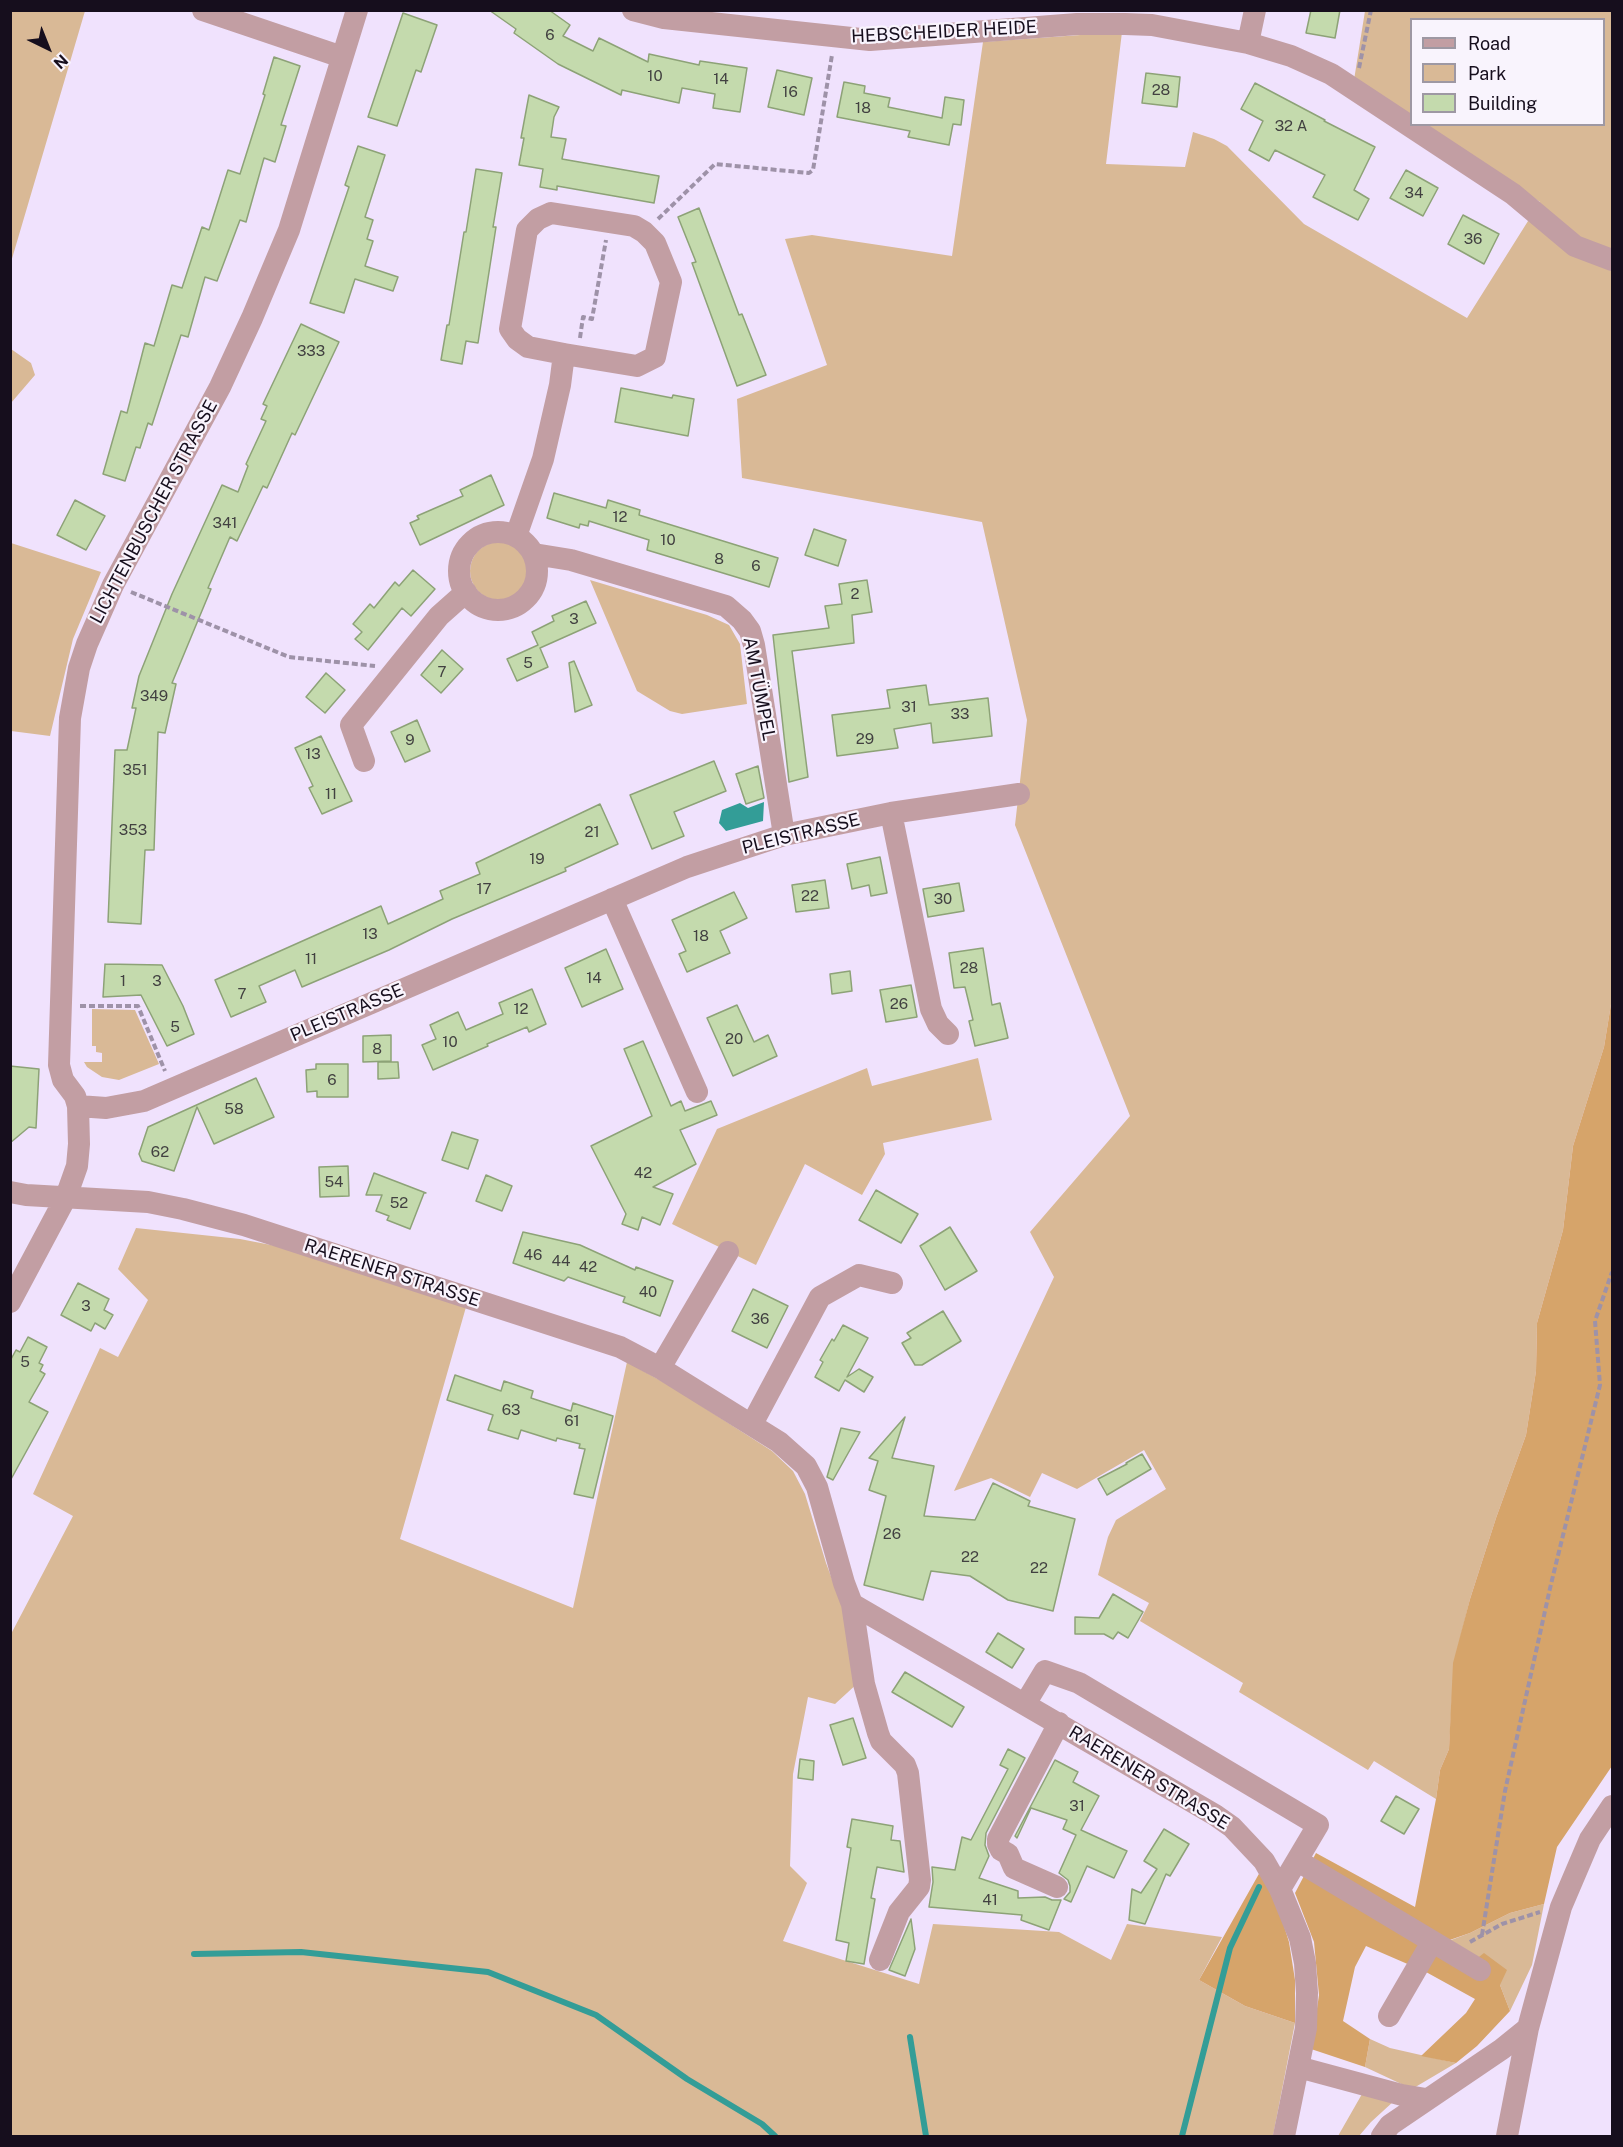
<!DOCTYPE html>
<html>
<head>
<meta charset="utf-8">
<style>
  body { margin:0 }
  #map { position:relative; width:1623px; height:2147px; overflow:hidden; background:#f0e2fd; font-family:"Public Sans",sans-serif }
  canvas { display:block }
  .frame { position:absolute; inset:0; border:12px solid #160e1d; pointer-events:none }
  .legend { position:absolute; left:1410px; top:18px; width:195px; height:108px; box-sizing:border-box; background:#f9f4fd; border:2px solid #9e98a3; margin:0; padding:8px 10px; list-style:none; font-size:18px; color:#160e1d }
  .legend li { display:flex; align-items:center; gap:12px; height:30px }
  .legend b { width:30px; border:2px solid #9e98a3 }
  .north { position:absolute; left:18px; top:18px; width:60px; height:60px; -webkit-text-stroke:4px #f9f4fd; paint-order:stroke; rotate:137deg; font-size:16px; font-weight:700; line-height:24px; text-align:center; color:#160e1d }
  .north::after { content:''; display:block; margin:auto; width:21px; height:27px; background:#160e1d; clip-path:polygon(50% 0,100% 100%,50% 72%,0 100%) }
</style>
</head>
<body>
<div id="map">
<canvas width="1623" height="2147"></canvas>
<div class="frame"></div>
<ul class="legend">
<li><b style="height:8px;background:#c29ea3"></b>Road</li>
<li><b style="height:16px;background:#d9b996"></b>Park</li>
<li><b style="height:16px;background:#c4daad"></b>Building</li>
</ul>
<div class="north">N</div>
</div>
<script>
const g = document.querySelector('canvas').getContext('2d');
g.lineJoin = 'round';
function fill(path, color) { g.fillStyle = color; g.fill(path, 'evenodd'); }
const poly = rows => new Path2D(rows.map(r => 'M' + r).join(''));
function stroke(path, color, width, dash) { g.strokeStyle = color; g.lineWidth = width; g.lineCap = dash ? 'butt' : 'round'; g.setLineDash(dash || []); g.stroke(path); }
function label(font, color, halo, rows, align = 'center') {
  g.font = font + ' "Public Sans",sans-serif'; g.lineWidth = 4.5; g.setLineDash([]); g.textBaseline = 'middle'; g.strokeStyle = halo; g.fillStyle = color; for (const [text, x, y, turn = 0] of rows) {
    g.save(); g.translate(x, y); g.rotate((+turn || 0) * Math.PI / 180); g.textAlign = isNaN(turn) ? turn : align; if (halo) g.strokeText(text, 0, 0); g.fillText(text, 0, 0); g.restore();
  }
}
fill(poly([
  [11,10,85,11,11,262,10,11],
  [1365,11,1612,11,1612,998,1604,1047,1573,1146,1563,1230,1537,1323,1536,1371,1526,1435,1496,1518,1470,1599,1454,1663,1449,1749,1440,1770,1436,1799,1374,1761,1368,1770,1239,1692,1243,1683,1140,1621,1149,1603,1098,1575,1108,1537,1116,1520,1166,1489,1144,1450,1077,1489,1042,1473,1030,1497,991,1478,954,1491,1054,1277,1030,1232,1130,1116,1015,825,1027,720,982,522,742,478,737,399,827,365,785,239,812,235,952,256,983,42,1122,32,1106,164,1185,167,1193,132,1214,139,1227,146,1304,224,1467,318,1540,202,1421,125,1604,124,1604,20,1412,20,1411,118,1354,80],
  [11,349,31,363,35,375,11,403],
  '470 571a29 29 0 1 1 58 0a29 29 0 1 1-58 0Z',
  [11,543,101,572,73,639,50,736,11,731],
  [590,580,707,615,729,625,740,644,747,704,682,714,670,711,637,691],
  [92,1009,135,1010,159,1064,119,1080,102,1077,87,1067,84,1062,102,1062,102,1053,96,1052,96,1046,92,1046],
  [978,1058,992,1120,883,1143,885,1154,862,1195,805,1164,756,1265,672,1224,717,1129,867,1068,872,1086],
  [136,1228,240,1239,297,1250,466,1307,400,1539,573,1608,627,1362,672,1387,772,1451,793,1471,805,1494,826,1563,847,1619,859,1682,835,1704,808,1697,793,1774,790,1866,807,1883,783,1941,919,1984,933,1924,1059,1932,1111,1960,1127,1924,1222,1937,1199,1980,1245,2006,1295,2023,1273,2136,11,2136,11,1634,73,1516,33,1494,100,1348,118,1357,148,1300,118,1269],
  [1544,1904,1532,1965,1510,2011,1500,1985,1475,1960,1443,1943,1470,1933,1510,1913],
  [1370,2039,1390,2048,1456,2063,1412,2089,1365,2067],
  [1362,2094,1394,2101,1371,2122,1359,2136,1338,2136]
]), '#d9b996');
fill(poly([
  [1612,998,1612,1766,1557,1847,1544,1904,1510,1913,1470,1933,1444,1942,1475,1960,1484,1953,1507,1970,1500,1985,1510,2011,1477,2046,1456,2063,1421,2056,1466,2013,1475,1999,1426,1972,1366,1946,1355,1967,1343,2021,1370,2039,1365,2067,1311,2049,1319,1995,1314,1942,1295,1893,1316,1853,1415,1907,1436,1799,1440,1770,1449,1749,1453,1663,1470,1599,1496,1518,1526,1435,1536,1371,1537,1323,1563,1230,1573,1146,1604,1047],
  [1260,1872,1280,1913,1289,1942,1295,1980,1295,2023,1245,2006,1199,1980]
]), '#d6a46a');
fill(poly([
  [764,802,763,821,726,831,719,823,722,810,740,803,748,808]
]), '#339d97');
stroke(poly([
  [194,1954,301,1952,488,1972,596,2015,687,2079,762,2124,775,2136],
  [910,2037,926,2136],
  [1182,2136,1230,1948,1259,1887]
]), '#339d97', 6);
const building = poly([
  [489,10,549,10,570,25,563,36,593,51,599,38,648,62,649,54,699,65,700,61,747,68,740,112,713,108,715,94,682,88,679,103,622,90,621,95,558,64,514,33,516,29,489,10],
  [1311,10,1340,10,1335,38,1306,33,1311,10],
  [403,13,437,25,421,72,416,70,397,126,368,117,403,13],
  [274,57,300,66,281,125,286,126,275,162,264,158,246,222,240,220,217,281,205,277,188,337,181,335,152,425,148,423,140,448,136,447,125,481,103,474,121,411,127,413,145,343,154,346,172,285,182,288,202,227,209,230,228,170,240,174,265,95,263,94,274,57],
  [777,70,812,78,804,115,768,107,777,70],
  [1146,73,1180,77,1177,107,1142,103,1146,73],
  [844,82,865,86,864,93,890,98,888,107,942,118,945,97,964,100,961,125,953,124,949,145,908,137,910,131,837,117,844,82],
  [1255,83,1325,120,1324,121,1375,147,1354,190,1369,199,1358,220,1313,197,1325,175,1275,150,1269,161,1249,150,1263,121,1241,109,1255,83],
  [529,95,559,107,554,117,551,137,566,139,562,159,659,176,654,203,557,186,557,190,540,187,543,169,519,165,524,138,521,138,529,95],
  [358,146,385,155,365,217,373,220,367,239,373,241,365,266,398,277,393,291,355,279,344,313,310,303,349,187,345,185,358,146],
  [476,169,502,173,493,227,496,227,478,343,466,341,462,364,441,360,447,325,449,325,464,232,466,232,476,169],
  [1406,170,1438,188,1423,216,1390,198,1406,170],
  [699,208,739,315,742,314,766,375,737,386,692,263,696,262,678,217,699,208],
  [1463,215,1499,234,1484,264,1448,244,1463,215],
  [301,324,339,342,295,435,292,433,267,488,263,486,237,541,230,537,208,588,211,589,172,683,176,684,165,733,158,732,154,850,145,850,141,924,108,922,115,750,127,750,136,708,132,708,139,676,172,594,222,485,238,492,248,466,246,464,266,421,261,419,267,406,263,404,301,324],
  [621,388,672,398,673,395,694,399,688,436,615,422,621,388],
  [491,475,504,505,420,545,410,523,419,519,417,516,463,496,460,490,491,475],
  [554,493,606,508,608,500,640,510,639,515,778,558,769,587,647,550,649,540,589,521,588,526,580,524,579,528,547,518,554,493],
  [75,500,105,516,86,550,57,535,75,500],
  [814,529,846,540,838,566,805,555,814,529],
  [413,570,435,589,411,616,402,608,368,650,355,639,362,632,353,624,370,604,374,608,395,582,399,586,413,570],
  [867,580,872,612,852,615,854,643,792,651,808,777,789,782,773,635,829,628,825,606,842,604,839,584,867,580],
  [586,601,596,623,540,648,548,667,517,681,507,659,538,645,532,632,554,621,552,616,586,601],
  [442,650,463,669,441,693,421,675,442,650],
  [574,661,592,705,575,712,569,663,574,661],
  [326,673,345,690,325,713,306,697,326,673],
  [926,685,929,705,988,698,992,736,933,743,931,723,894,729,898,748,837,756,832,715,890,708,887,690,926,685],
  [417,720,430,751,405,762,391,732,417,720],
  [321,736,352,801,322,814,309,788,313,786,295,748,321,736],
  [714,761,726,791,674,812,684,836,652,849,630,795,714,761],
  [758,766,764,798,746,804,736,774,758,766],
  [600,804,618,844,565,868,566,871,452,919,389,950,302,987,295,970,259,986,266,1002,231,1017,215,980,381,906,388,924,443,899,440,891,480,874,476,863,600,804],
  [880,857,887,893,871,896,869,885,852,889,847,864,880,857],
  [825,880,829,908,796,912,792,885,825,880],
  [959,883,964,911,928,917,923,889,959,883],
  [734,892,747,918,720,931,730,953,687,972,679,954,686,951,672,920,734,892],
  [983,948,992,1005,1000,1003,1008,1038,975,1046,969,1021,973,1020,965,987,954,988,949,953,983,948],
  [606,949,623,989,582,1007,565,968,606,949],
  [105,964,162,965,183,1006,194,1034,167,1046,141,995,103,997,105,964],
  [850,971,852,991,832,994,830,974,850,971],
  [911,985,917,1017,886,1022,880,990,911,985],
  [532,989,546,1024,529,1032,527,1027,487,1044,488,1046,433,1070,422,1045,436,1039,430,1025,458,1012,466,1030,503,1014,499,1003,532,989],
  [737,1005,754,1042,768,1035,777,1056,733,1076,707,1018,737,1005],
  [391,1035,391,1061,363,1062,363,1036,391,1035],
  [643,1041,671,1106,681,1101,685,1111,711,1101,717,1115,680,1130,696,1164,653,1187,673,1194,660,1225,642,1217,638,1230,622,1224,626,1214,591,1146,652,1116,624,1049,643,1041],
  [378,1062,398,1062,399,1078,378,1079,378,1062],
  [316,1064,348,1064,348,1097,317,1097,317,1091,307,1092,306,1070,316,1069,316,1064],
  [10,1066,39,1069,36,1128,29,1127,10,1143,10,1066],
  [256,1078,274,1117,214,1144,197,1107,174,1171,142,1161,139,1154,148,1127,256,1078],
  [452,1132,478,1140,468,1169,442,1160,452,1132],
  [348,1166,349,1196,320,1197,319,1167,348,1166],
  [374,1173,426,1193,424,1193,410,1229,387,1220,389,1216,376,1211,382,1195,366,1195,374,1173],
  [486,1175,512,1186,502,1211,476,1201,486,1175],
  [876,1190,918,1214,901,1243,859,1220,876,1190],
  [950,1227,977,1271,945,1290,920,1246,950,1227],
  [523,1232,580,1245,635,1270,636,1267,673,1281,660,1316,623,1302,625,1297,568,1277,564,1281,513,1263,523,1232],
  [78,1283,109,1299,104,1310,113,1315,105,1329,95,1323,91,1331,61,1315,78,1283],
  [753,1289,788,1306,767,1348,732,1331,753,1289],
  [943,1311,961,1341,922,1365,915,1365,902,1343,911,1338,907,1333,943,1311],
  [843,1325,868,1338,847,1377,859,1369,873,1377,864,1392,845,1380,839,1391,815,1377,823,1362,820,1360,832,1339,834,1341,843,1325],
  [28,1337,47,1347,39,1363,43,1365,40,1371,45,1374,29,1402,48,1412,10,1481,10,1361,16,1350,20,1352,28,1337],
  [455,1375,501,1391,504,1381,533,1391,531,1398,571,1411,573,1403,613,1416,593,1498,574,1494,585,1449,579,1448,580,1444,557,1438,556,1441,521,1430,518,1439,488,1430,493,1415,447,1400,455,1375],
  [905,1417,892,1458,934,1466,924,1516,975,1520,993,1483,1030,1501,1028,1506,1075,1519,1053,1611,1008,1600,970,1576,931,1571,923,1600,864,1585,886,1496,869,1490,878,1461,869,1458,905,1417],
  [841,1428,860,1432,833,1480,827,1477,841,1428],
  [1142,1454,1151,1469,1107,1495,1098,1479,1127,1464,1126,1463,1142,1454],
  [1113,1594,1143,1612,1128,1638,1118,1632,1113,1639,1104,1634,1075,1634,1075,1617,1099,1618,1113,1594],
  [998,1633,1024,1649,1012,1668,986,1652,998,1633],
  [905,1672,964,1707,952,1727,892,1692,905,1672],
  [853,1718,866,1758,843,1765,830,1725,853,1718],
  [1008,1749,1025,1758,986,1833,985,1845,989,1856,979,1878,1018,1891,1018,1898,1045,1897,1052,1900,1061,1900,1049,1930,1021,1920,1022,1915,929,1907,933,1882,932,1867,955,1870,962,1837,971,1840,1008,1769,1000,1765,1008,1749],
  [800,1759,814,1761,813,1780,798,1778,800,1759],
  [1055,1760,1078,1772,1073,1782,1099,1796,1081,1830,1127,1851,1114,1878,1087,1866,1071,1902,1064,1899,1070,1892,1070,1886,1068,1880,1059,1873,1076,1835,1063,1829,1067,1820,1031,1808,1017,1838,1015,1836,1055,1760],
  [1396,1796,1419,1809,1404,1834,1381,1821,1396,1796],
  [852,1819,893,1826,891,1840,900,1841,904,1872,877,1867,871,1898,875,1899,864,1964,846,1961,849,1943,836,1940,851,1848,847,1847,852,1819],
  [1164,1829,1189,1844,1170,1876,1166,1874,1145,1924,1129,1920,1132,1889,1141,1893,1157,1869,1144,1861,1164,1829],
  [911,1919,915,1949,905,1976,889,1970,911,1919]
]);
fill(building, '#c4daad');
stroke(building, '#8da277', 1.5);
stroke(poly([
  [1359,68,1371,10],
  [658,219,715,164,809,173,813,170,832,55],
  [580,338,583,317,592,319,606,240],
  [131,592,289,657,375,666],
  [80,1006,138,1006,165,1071],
  [1482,1935,1505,1791,1551,1584,1600,1385,1595,1321,1612,1272],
  [1470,1942,1502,1924,1540,1912]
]), '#9e92a8', 4, [6, 3]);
stroke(poly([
  [203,10,342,57],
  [633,10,664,18,870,40,1077,24,1125,24,1152,25,1248,43,1291,56,1331,74,1513,194,1575,246,1612,260],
  [1248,43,1255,10],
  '459 571a39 39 0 1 1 78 0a39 39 0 1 1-78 0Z',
  [516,536,543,459,560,385,564,354,637,366,655,357,671,282,655,243,644,232,634,226,551,213,538,219,527,230,510,329,517,339,528,347,564,354],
  [534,554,571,560,726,606,742,620,750,631,754,645,784,835],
  [364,761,351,725,439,616,466,592],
  [891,813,931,1009,938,1024,948,1034],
  [612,899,697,1092],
  [78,1106,106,1108,144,1101,687,867,784,835,891,813,1019,794],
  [10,1192,26,1195,148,1202,183,1209,244,1225,620,1347,660,1368,779,1442,806,1466,817,1487,844,1583,852,1604,1215,1815,1232,1827,1264,1861,1280,1889,1300,1938,1305,1963,1307,1993,1306,2028,1284,2136],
  [10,1302,66,1197,77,1166,79,1144,78,1106,75,1096,63,1080,59,1065,70,718,79,668,87,644,113,585,220,387,252,318,289,230,357,10],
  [660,1368,728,1252],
  [752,1424,820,1297,859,1275,892,1283],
  [852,1604,864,1684,878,1733,881,1741,905,1765,908,1773,920,1880,919,1887,899,1912,880,1960],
  [1025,1704,1045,1671,1079,1683,1318,1825,1280,1889],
  [1298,1861,1480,1970],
  [1057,1887,1014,1868,1008,1854,1001,1850,998,1844,998,1839,1059,1723],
  [1389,2016,1432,1942],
  [1298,2067,1402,2095,1426,2099],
  [1382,2136,1390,2125,1502,2049,1528,2028,1561,1907,1590,1839,1612,1806],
  [1507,2136,1528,2028]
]), '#c29ea3', 22);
label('15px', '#424141', null, [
  ["6",550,35],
  ["10",655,76],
  ["14",721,79],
  ["28",1161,90],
  ["16",790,92],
  ["18",863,108],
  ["32 A",1291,126],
  ["34",1414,193],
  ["36",1473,239],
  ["333",311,351],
  ["12",620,517],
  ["341",225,523],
  ["10",668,540],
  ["8",719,559],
  ["6",756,566],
  ["2",855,594],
  ["3",574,619],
  ["5",528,663],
  ["7",442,672],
  ["349",154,696],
  ["31",909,707],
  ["33",960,714],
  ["29",865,739],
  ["9",410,740],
  ["13",313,754],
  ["351",135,770],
  ["11",331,794],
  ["353",133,830],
  ["21",592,832],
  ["19",537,859],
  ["17",484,889],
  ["22",810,896],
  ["30",943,899],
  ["13",370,934],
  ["18",701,936],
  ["11",311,959],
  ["28",969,968],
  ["14",594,978],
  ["1",123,981],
  ["3",157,981],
  ["7",242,994],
  ["26",899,1004],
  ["12",521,1009],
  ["5",175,1027],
  ["20",734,1039],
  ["10",450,1042],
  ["8",377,1049],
  ["6",332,1080],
  ["58",234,1109],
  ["62",160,1152],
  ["42",643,1173],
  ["54",334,1182],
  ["52",399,1203],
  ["46",533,1255],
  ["44",561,1261],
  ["42",588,1267],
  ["40",648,1292],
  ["3",86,1306],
  ["36",760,1319],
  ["5",25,1362],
  ["63",511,1410],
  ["61",572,1421],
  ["26",892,1534],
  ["22",970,1557],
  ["22",1039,1568],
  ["31",1077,1806],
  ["41",990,1900]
]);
label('18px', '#160e1d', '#f9f4fd', [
  ["HEBSCHEIDER HEIDE",944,32,-3],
  ["LICHTENBUSCHER STRASSE",154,512,-62],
  ["AM TÜMPEL",759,689,79],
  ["PLEISTRASSE",801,834,-14],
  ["PLEISTRASSE",347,1013,-23],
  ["RAERENER STRASSE",392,1273,18],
  ["RAERENER STRASSE",1149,1778,31]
]);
</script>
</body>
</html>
